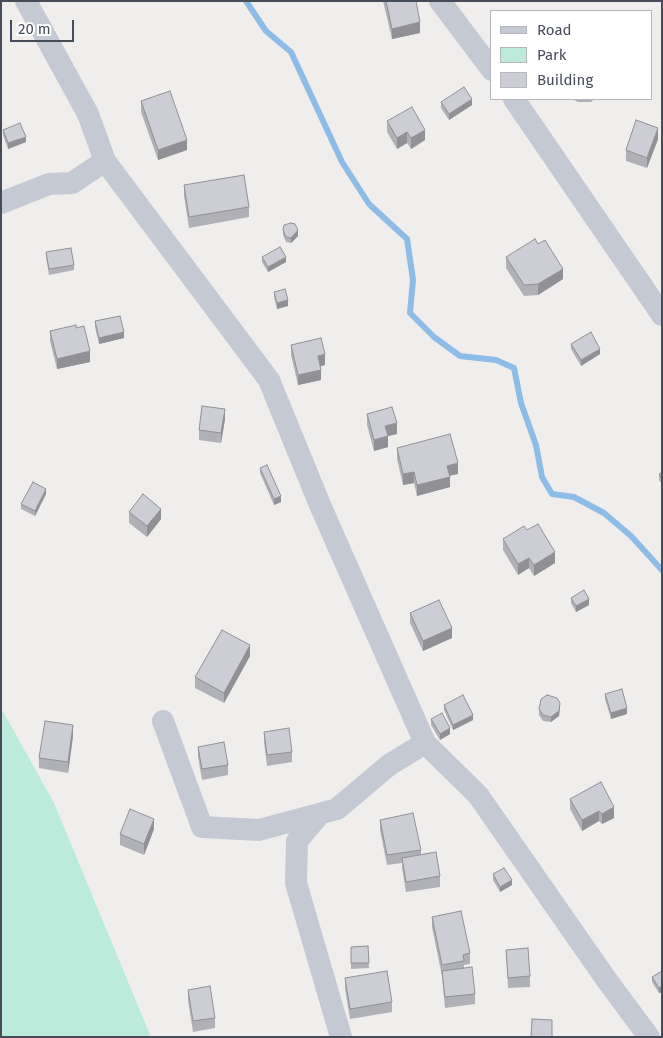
<!DOCTYPE html>
<html>
<head>
<meta charset="utf-8">
<style>
  body { margin:0 }
  #map { position:relative; width:663px; height:1038px; overflow:hidden; background:#f0eeed; font-family:"Fira Sans",sans-serif }
  canvas { display:block }
  .frame { position:absolute; inset:0; border:2px solid #474c59; pointer-events:none }
  .legend { position:absolute; left:490px; top:10px; width:162px; height:90px; box-sizing:border-box; background:#fff; border:1px solid #b5b7bd; margin:0; padding:6px 9px; list-style:none; font-size:15px; color:#474c59 }
  .legend li { display:flex; align-items:center; gap:10px; height:25px }
  .legend b { width:25px; border:1px solid #b5b7bd }
  .scale { position:absolute; left:10px; top:20px; width:64px; height:22px; box-sizing:border-box; border:2px solid #474c59; border-top:0; padding-left:6px; font-size:15px; line-height:18px; white-space:nowrap; color:#474c59; -webkit-text-stroke:4px #fff; paint-order:stroke }
</style>
</head>
<body>
<div id="map">
<canvas width="663" height="1038"></canvas>
<div class="frame"></div>
<ul class="legend">
<li><b style="height:6px;background:#c4c9d4"></b>Road</li>
<li><b style="height:14px;background:#bdebdb"></b>Park</li>
<li><b style="height:14px;background:#cdced5"></b>Building</li>
</ul>
<div class="scale">20 m</div>
</div>
<script>
const g = document.querySelector('canvas').getContext('2d');
g.lineJoin = 'round';
function fill(path, color) { g.fillStyle = color; g.fill(path, 'evenodd'); }
const poly = rows => new Path2D(rows.map(r => 'M' + r).join(''));
function stroke(path, color, width, dash) { g.strokeStyle = color; g.lineWidth = width; g.lineCap = dash ? 'butt' : 'round'; g.setLineDash(dash || []); g.stroke(path); }
fill(poly([
  [1,708,54,803,151,1037,1,1037]
]), '#bdebdb');
stroke(poly([
  [246,1,266,31,291,52,342,162,369,204,407,239,413,280,410,313,434,337,460,356,496,360,514,368,521,403,536,445,542,477,552,494,574,497,604,513,631,536,662,570]
]), '#8dbde6', 6);
stroke(poly([
  [26,1,88,114,105,161,269,380,320,505,425,743,478,795,606,979,649,1037],
  [440,1,492,70],
  [514,99,662,315],
  [1,203,49,184,72,183,105,161],
  [163,721,202,827,259,830,337,809,389,765,425,743],
  [319,815,297,841,296,883,341,1037]
]), '#c4c9d4', 22);
fill(poly([
  [383,1,416,1,420,33,392,39],
  [572,99,594,99,591,102,578,102],
  [141,101,187,150,158,160,141,112],
  [441,102,472,105,449,120,441,108],
  [387,121,425,140,411,149,407,143,397,149,387,132],
  [3,130,26,142,8,149,3,135],
  [658,139,647,168,626,161,626,150],
  [184,185,249,207,249,217,189,228,184,196],
  [283,230,298,236,291,243,286,242,283,235],
  [538,244,563,279,538,295,524,296,506,268,506,257],
  [46,252,74,265,74,270,49,275,46,257],
  [262,257,286,262,268,272,262,262],
  [274,292,288,306,277,309,274,297],
  [95,321,124,338,99,344,95,327],
  [76,328,90,362,57,369,50,341,50,331],
  [571,344,600,354,581,366,571,349],
  [291,345,325,365,320,366,321,380,298,385,291,355],
  [367,414,397,434,388,436,388,447,374,451,367,425],
  [225,419,221,443,199,440,199,430],
  [397,448,458,474,449,476,450,487,417,496,414,483,403,485,397,459],
  [260,468,281,502,274,505,260,473],
  [662,472,662,484,659,480,659,474],
  [46,494,35,516,21,509,21,504],
  [129,512,161,519,147,537,129,523],
  [527,530,555,563,534,576,529,568,518,575,503,550,503,539],
  [571,598,589,605,576,612,571,603],
  [410,613,452,638,423,651,410,623],
  [250,656,224,703,195,688,195,677],
  [605,694,627,714,611,719,605,699],
  [444,705,473,720,453,730,444,710],
  [539,709,560,709,559,716,551,722,543,721,539,715],
  [431,719,450,734,440,740,431,725],
  [264,732,292,752,292,762,267,766,264,742],
  [73,736,68,773,39,768,39,758],
  [198,747,228,765,228,775,202,780,198,757],
  [601,782,614,818,602,824,599,821,582,831,570,809,570,799],
  [380,820,421,850,421,855,440,876,440,887,406,892,402,868,402,863,387,865,380,830],
  [154,829,144,855,120,845,120,834],
  [493,874,512,885,500,892,493,880],
  [432,917,470,953,470,964,464,965,464,968,475,994,475,1004,445,1008,442,976,432,927],
  [368,946,369,968,351,969,351,947],
  [506,950,530,976,530,987,508,988],
  [662,971,662,992,659,993,652,982,652,977],
  [345,978,392,1002,392,1012,350,1019,345,989],
  [188,990,215,1018,215,1028,193,1032,188,1000]
]), '#b0b1b7');
fill(poly([
  [420,22,420,33,392,39,392,29],
  [472,99,472,105,449,120,449,114],
  [658,128,658,139,647,168,647,158],
  [425,130,425,140,411,149,411,138],
  [407,132,407,143,397,149,397,138],
  [26,137,26,142,8,149,8,143],
  [187,140,187,150,158,160,158,150],
  [298,230,298,236,291,243,291,238],
  [286,257,286,262,268,272,268,267],
  [563,269,563,279,538,295,538,284],
  [288,300,288,306,277,309,277,303],
  [124,332,124,338,99,344,99,338],
  [600,349,600,354,581,366,581,360],
  [90,351,90,362,57,369,57,359],
  [325,354,325,365,318,367,318,356],
  [321,370,321,380,298,385,298,375],
  [225,409,225,419,221,443,221,433],
  [397,423,397,434,388,436,388,447,374,451,374,440,385,426],
  [458,463,458,474,447,476,447,466],
  [414,472,414,483,403,485,403,474],
  [450,477,450,487,417,496,417,485],
  [46,489,46,494,35,516,35,511],
  [281,496,281,502,274,505,274,499],
  [161,509,161,519,147,537,147,526],
  [555,552,555,563,534,576,534,565],
  [529,558,529,568,518,575,518,564],
  [589,599,589,605,576,612,576,606],
  [452,628,452,638,423,651,423,641],
  [250,645,250,656,224,703,224,693],
  [560,703,559,716,551,722,551,717],
  [627,708,627,714,611,719,611,713],
  [473,715,473,720,453,730,453,725],
  [73,725,73,736,68,773,68,762],
  [450,728,450,734,440,740,440,734],
  [614,807,614,818,602,824,602,814],
  [599,811,599,821,582,831,582,820],
  [154,819,154,829,144,855,144,844],
  [512,880,512,885,500,892,500,887],
  [662,986,662,992,659,993,659,988]
]), '#909095');
const building = poly([
  [386,1,416,1,420,22,392,29,386,1],
  [464,87,472,99,449,114,441,102,464,87],
  [170,91,187,140,158,150,141,101,170,91],
  [412,107,425,130,411,138,407,132,397,138,387,121,412,107],
  [636,120,658,128,647,158,626,150,636,120],
  [20,123,26,137,8,143,3,130,20,123],
  [244,175,249,207,189,217,184,185,244,175],
  [291,223,295,224,298,230,291,238,286,237,283,230,284,225,291,223],
  [535,239,538,244,545,240,563,269,538,284,524,285,506,257,535,239],
  [280,247,286,257,268,267,262,257,280,247],
  [71,248,74,265,49,269,46,252,71,248],
  [285,289,288,300,277,303,274,292,285,289],
  [120,316,124,332,99,338,95,321,120,316],
  [76,325,76,328,84,326,90,351,57,359,50,331,76,325],
  [591,332,600,349,581,360,571,344,591,332],
  [321,338,325,354,318,356,321,370,298,375,291,345,321,338],
  [202,406,225,409,221,433,199,430,202,406],
  [392,407,397,423,385,426,388,436,374,440,367,414,392,407],
  [450,434,458,463,447,466,450,477,417,485,414,472,403,474,397,448,450,434],
  [267,465,281,496,274,499,260,468,267,465],
  [662,472,662,478,659,474,662,472],
  [33,482,46,489,35,511,21,504,33,482],
  [143,494,161,509,147,526,129,512,143,494],
  [538,524,555,552,534,565,529,558,518,564,503,539,524,526,527,530,538,524],
  [584,590,589,599,576,606,571,598,584,590],
  [439,600,452,628,423,641,410,613,439,600],
  [222,630,250,645,224,693,195,677,222,630],
  [622,689,627,708,611,713,605,694,622,689],
  [463,695,473,715,453,725,444,705,463,695],
  [547,695,557,698,560,703,559,711,551,717,543,715,539,709,541,699,547,695],
  [442,713,450,728,440,734,431,719,442,713],
  [45,721,73,725,68,762,39,758,45,721],
  [289,728,292,752,267,755,264,732,289,728],
  [224,742,228,765,202,769,198,747,224,742],
  [601,782,614,807,602,814,599,811,582,820,570,799,601,782],
  [130,809,154,819,144,844,120,834,130,809],
  [413,813,421,850,387,855,380,820,413,813],
  [436,852,440,876,406,882,402,858,436,852],
  [504,868,512,880,500,887,493,874,504,868],
  [461,911,470,953,463,955,464,961,442,965,432,917,461,911],
  [368,946,369,963,351,963,351,947,368,946],
  [528,948,530,976,508,978,506,950,528,948],
  [472,967,475,994,445,997,442,971,472,967],
  [387,971,392,1002,350,1009,345,978,387,971],
  [662,971,662,986,659,988,652,977,662,971],
  [210,986,215,1018,193,1021,188,990,210,986],
  [532,1019,552,1020,552,1037,531,1037,532,1019]
]);
fill(building, '#cdced5');
stroke(building, '#909095', 1);
</script>
</body>
</html>
